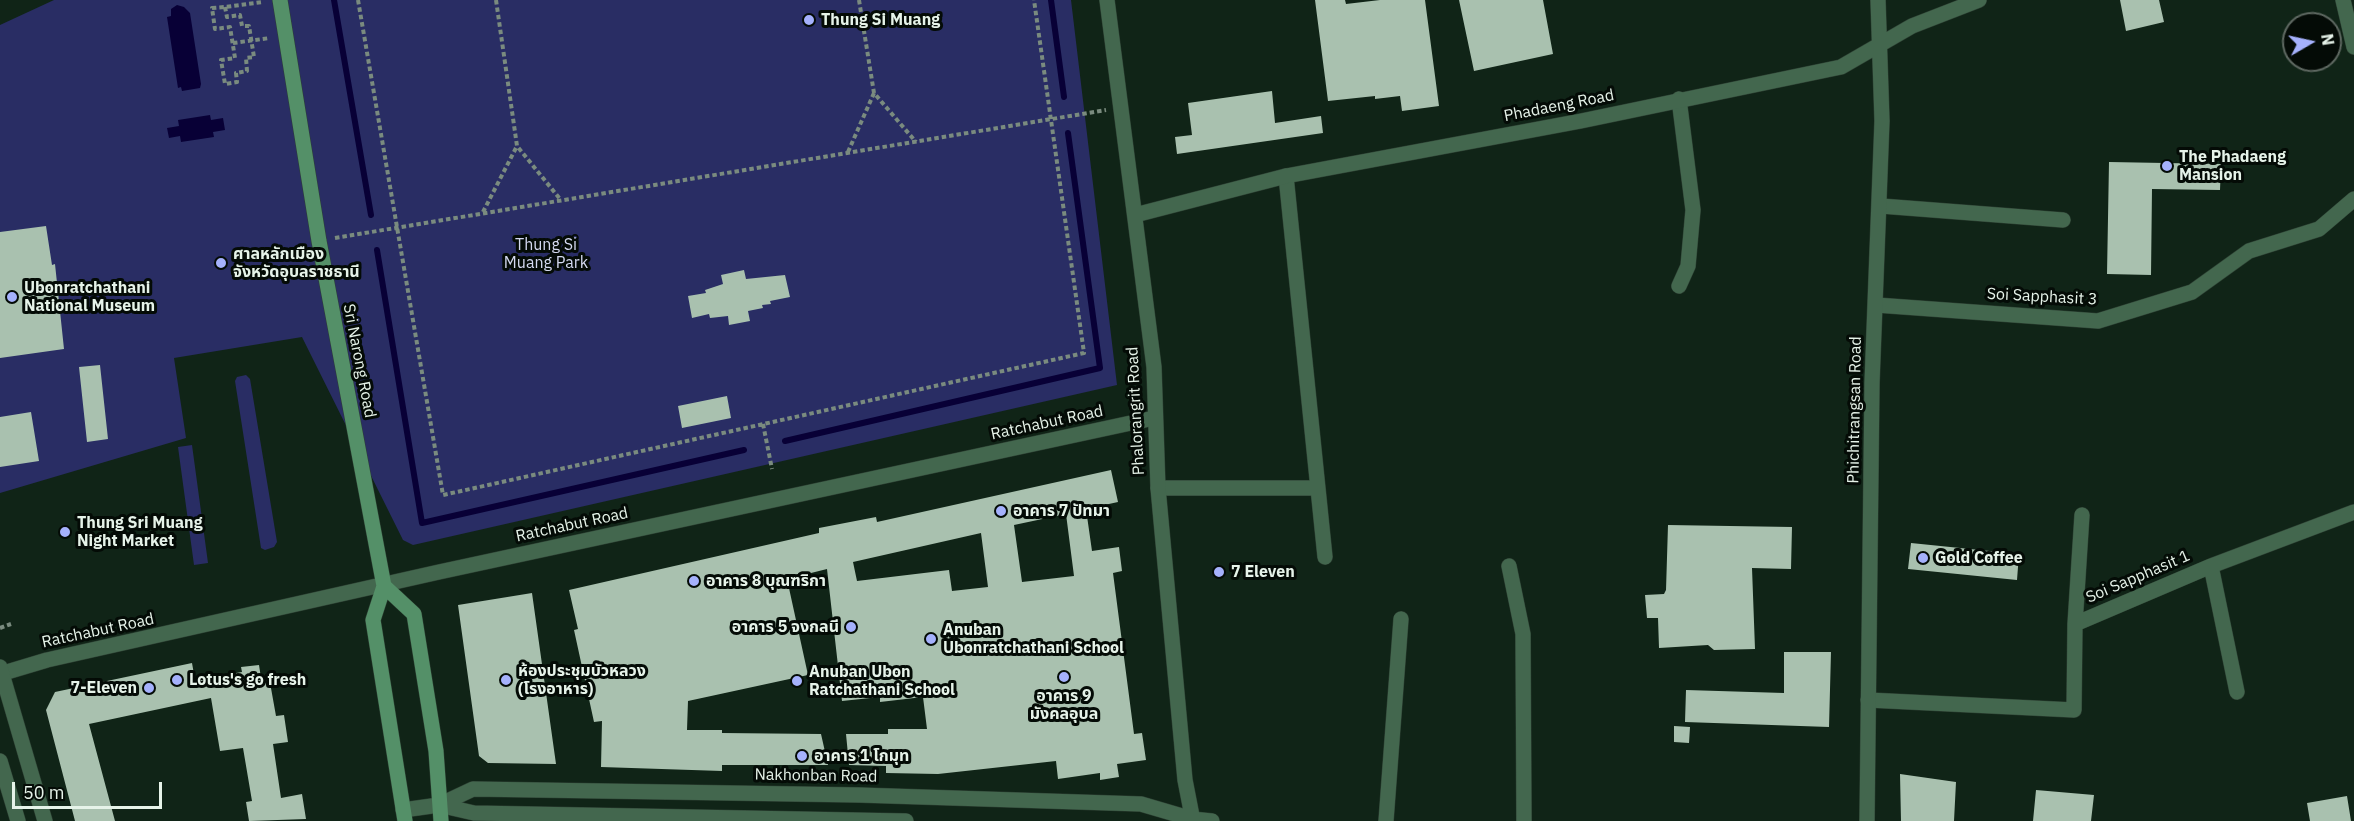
<!DOCTYPE html>
<html>
<head>
<meta charset="utf-8">
<style>
  body { margin:0 }
  #map { position:relative; width:2354px; height:821px; overflow:hidden; background:#102417; font-family:"IBM Plex Sans",sans-serif }
  canvas { display:block }
  .north { position:absolute; left:2282px; top:12px; width:60px; height:60px; box-sizing:border-box; background:#040b06; border:2px solid #5e6861; border-radius:50%; rotate:81deg; font-size:16px; font-weight:700; line-height:24px; text-align:center; color:#e6f3e9 }
  .north::after { content:''; display:block; margin:auto; width:21px; height:27px; background:#a5b1fc; clip-path:polygon(50% 0,100% 100%,50% 72%,0 100%) }
  .scale { position:absolute; left:12px; top:782px; width:150px; height:27px; box-sizing:border-box; border:3px solid #e6f3e9; border-top:0; padding-left:8px; font-size:18px; line-height:21px; white-space:nowrap; color:#e6f3e9; -webkit-text-stroke:4px #040b06; paint-order:stroke }
</style>
</head>
<body>
<div id="map">
<canvas width="2354" height="821"></canvas>
<div class="north">N</div>
<div class="scale">50 m</div>
</div>
<script>
const g = document.querySelector('canvas').getContext('2d');
g.lineJoin = 'round';
function fill(path, color) { g.fillStyle = color; g.fill(path, 'evenodd'); }
const poly = rows => new Path2D(rows.map(r => 'M' + r).join(''));
function stroke(path, color, width, dash) { g.strokeStyle = color; g.lineWidth = width; g.lineCap = dash ? 'butt' : 'round'; g.setLineDash(dash || []); g.stroke(path); }
function label(font, color, halo, rows, align = 'center') {
  g.font = font + ' "IBM Plex Sans","Noto Sans Thai",sans-serif'; g.lineWidth = 6; g.setLineDash([]); g.textBaseline = 'middle'; g.strokeStyle = halo; g.fillStyle = color; for (const [text, x, y, turn = 0] of rows) {
    g.save(); g.translate(x, y); g.rotate((+turn || 0) * Math.PI / 180); g.textAlign = isNaN(turn) ? turn : align; if (halo) g.strokeText(text, 0, 0); g.fillText(text, 0, 0); g.restore();
  }
}
fill(poly([
  [54,0,1071,0,1117,385,413,545,403,540,302,337,174,358,186,438,0,493,0,25],
  [246,375,250,379,277,542,274,547,265,550,261,548,235,381,237,377],
  [192,445,208,563,194,565,178,447]
]), '#292d64');
fill(poly([
  [177,5,184,7,190,13,201,84,200,88,182,91,181,87,178,88,167,17,171,16,171,9],
  [210,115,211,120,223,118,225,130,213,132,214,137,181,142,180,136,169,138,167,128,179,126,178,120]
]), '#080036');
stroke(poly([
  [334,0,371,215],
  [1051,0,1064,97],
  [377,250,422,523,744,450],
  [785,441,1100,368,1068,133]
]), '#080036', 6);
fill(poly([
  [1315,0,1345,0,1346,4,1380,0,1425,0,1439,106,1402,111,1400,96,1375,99,1375,96,1328,101],
  [1459,0,1543,0,1553,54,1474,71],
  [2120,0,2159,0,2164,22,2126,31],
  [1272,91,1275,123,1321,116,1323,133,1177,154,1175,137,1192,135,1188,103],
  [2109,162,2221,164,2220,190,2152,189,2151,275,2107,274],
  [46,226,52,265,55,264,64,349,0,358,0,232],
  [744,270,746,279,785,275,790,297,770,301,771,304,762,305,763,308,748,311,750,321,729,325,728,316,710,318,709,314,692,318,688,296,706,293,705,290,723,284,721,275],
  [100,365,108,439,87,442,79,367],
  [727,396,731,418,682,428,678,406],
  [31,412,39,461,0,467,0,417],
  [1111,470,1118,502,1086,509,1092,551,1119,547,1122,571,1113,573,1134,734,1142,733,1146,760,1117,764,1119,777,1100,780,1100,773,1058,779,1056,761,938,774,886,773,886,766,849,765,846,734,888,734,888,729,927,729,923,697,880,702,880,697,842,701,827,569,787,579,808,675,688,701,687,730,722,730,722,733,821,734,828,765,722,765,722,771,601,767,602,721,594,722,574,630,578,629,569,590,819,533,819,528,876,517,877,522],
  [1066,514,1074,576,1022,582,1014,525],
  [981,533,988,587,952,591,949,570,857,581,853,562],
  [1668,525,1792,527,1791,569,1752,568,1755,649,1714,650,1708,645,1659,648,1658,618,1647,618,1645,595,1664,594,1666,590],
  [1911,543,2019,554,2017,580,1908,569],
  [532,593,556,764,488,763,479,756,458,605],
  [1784,652,1831,652,1829,727,1685,722,1686,690,1784,693],
  [192,663,195,680,242,672,241,667,259,665,261,678,269,677,276,716,284,715,288,742,273,744,281,798,302,794,306,819,249,821,246,802,252,801,243,748,220,751,211,698,89,724,115,821,75,821,46,710,55,692],
  [1674,726,1690,727,1689,743,1674,742],
  [1900,774,1956,782,1954,821,1901,821],
  [2036,790,2094,795,2091,821,2033,821],
  [2347,796,2351,821,2310,821,2307,803]
]), '#a9c1af');
const minor = poly([
  [2343,0,2354,47],
  [1286,176,1325,557],
  [1881,206,2063,220],
  [1679,286,1688,266,1693,210,1679,99],
  [1876,305,2098,321,2192,292,2249,251,2319,229,2354,199],
  [1158,488,1318,488],
  [1509,566,1523,634,1524,821],
  [2211,566,2237,692],
  [2075,624,2082,515],
  [0,674,47,660,439,572,1154,418],
  [1868,700,2074,710,2075,624,2211,566,2354,512],
  [1386,821,1401,619]
]);
const tertiary = poly([
  [1107,0,1154,367,1158,488,1185,780,1193,821],
  [1135,215,1286,176,1581,121,1841,67,1912,26,1979,0],
  [0,667,45,821],
  [0,761,18,821],
  [439,805,473,789,859,795,1141,804,1192,819,1212,821],
  [403,810,439,805,474,813,906,821],
  [1867,821,1872,383,1882,121,1878,0]
]);
const secondary = poly([
  [280,0,319,241,384,586,373,620,405,821],
  [384,586,414,614,436,751,441,821]
]);
stroke(minor, '#2e4134', 16);
stroke(tertiary, '#2e4134', 16);
stroke(secondary, '#2e4134', 16);
stroke(poly([
  [358,0,443,495,1084,353,1034,0],
  [496,0,517,146,560,199],
  [859,0,874,93,916,142],
  [225,7,227,17,240,15,242,26,249,26,254,57,246,58,247,71,236,73,237,82,225,84,221,60,235,58,230,27,215,29,212,8,225,7,263,2],
  [233,43,270,38],
  [848,152,874,93],
  [483,212,517,146],
  [335,238,1106,110],
  [763,424,772,469],
  [0,628,11,624]
]), '#7a8b7f', 4, [4.5, 3]);
stroke(minor, '#43674e', 15);
stroke(tertiary, '#43674e', 15);
stroke(secondary, '#549068', 15);
for (const [x, y, r, color] of [
  [809,20,6,"#a5b1fc"],
  [2167,166,6,"#a5b1fc"],
  [221,263,6,"#a5b1fc"],
  [12,297,6,"#a5b1fc"],
  [1001,511,6,"#a5b1fc"],
  [65,532,6,"#a5b1fc"],
  [1923,558,6,"#a5b1fc"],
  [1219,572,6,"#a5b1fc"],
  [694,581,6,"#a5b1fc"],
  [851,627,6,"#a5b1fc"],
  [931,639,6,"#a5b1fc"],
  [1064,677,6,"#a5b1fc"],
  [177,680,6,"#a5b1fc"],
  [506,680,6,"#a5b1fc"],
  [797,681,6,"#a5b1fc"],
  [149,688,6,"#a5b1fc"],
  [802,756,6,"#a5b1fc"]
]) { const dot = new Path2D(); dot.arc(x, y, r, 0, 2 * Math.PI); g.fillStyle = color; g.fill(dot); stroke(dot, '#040b06', 2); }
label('bold 16px', '#e6f3e9', '#040b06', [
  ["Thung Si Muang",821,20],
  ["The Phadaeng",2179,157],
  ["Mansion",2179,175],
  ["ศาลหลักเมือง",233,254],
  ["จังหวัดอุบลราชธานี",233,272],
  ["Ubonratchathani",24,288],
  ["National Museum",24,306],
  ["อาคาร 7 ปัทมา",1013,511],
  ["Thung Sri Muang",77,523],
  ["Night Market",77,541],
  ["Gold Coffee",1935,558],
  ["7 Eleven",1231,572],
  ["อาคาร 8 บุณฑริกา",706,581],
  ["อาคาร 5 จงกลนี",839,627,"right"],
  ["Anuban",943,630],
  ["Ubonratchathani School",943,648],
  ["ห้องประชุมบัวหลวง",518,671],
  ["(โรงอาหาร)",518,689],
  ["Anuban Ubon",809,672],
  ["Ratchathani School",809,690],
  ["Lotus's go fresh",189,680],
  ["7-Eleven",137,688,"right"],
  ["อาคาร 9",1064,696,"center"],
  ["มังคลอุบล",1064,714,"center"],
  ["อาคาร 1 โกมุท",814,756]
], 'left');
label('16px', '#e6f3e9', '#040b06', [
  ["Phadaeng Road",1559,106,-11],
  ["Soi Sapphasit 3",2042,297,3],
  ["Sri Narong Road",359,361,79],
  ["Phichitrangsan Road",1855,410,-89],
  ["Phalorangrit Road",1136,411,-93],
  ["Ratchabut Road",1047,423,-12],
  ["Ratchabut Road",572,525,-12],
  ["Soi Sapphasit 1",2138,577,-23],
  ["Ratchabut Road",98,631,-12],
  ["Nakhonban Road",816,776,1]
]);
label('16px', '#d4d9f0', '#040b06', [
  ["Thung Si",546,245],
  ["Muang Park",546,263]
]);
</script>
</body>
</html>
